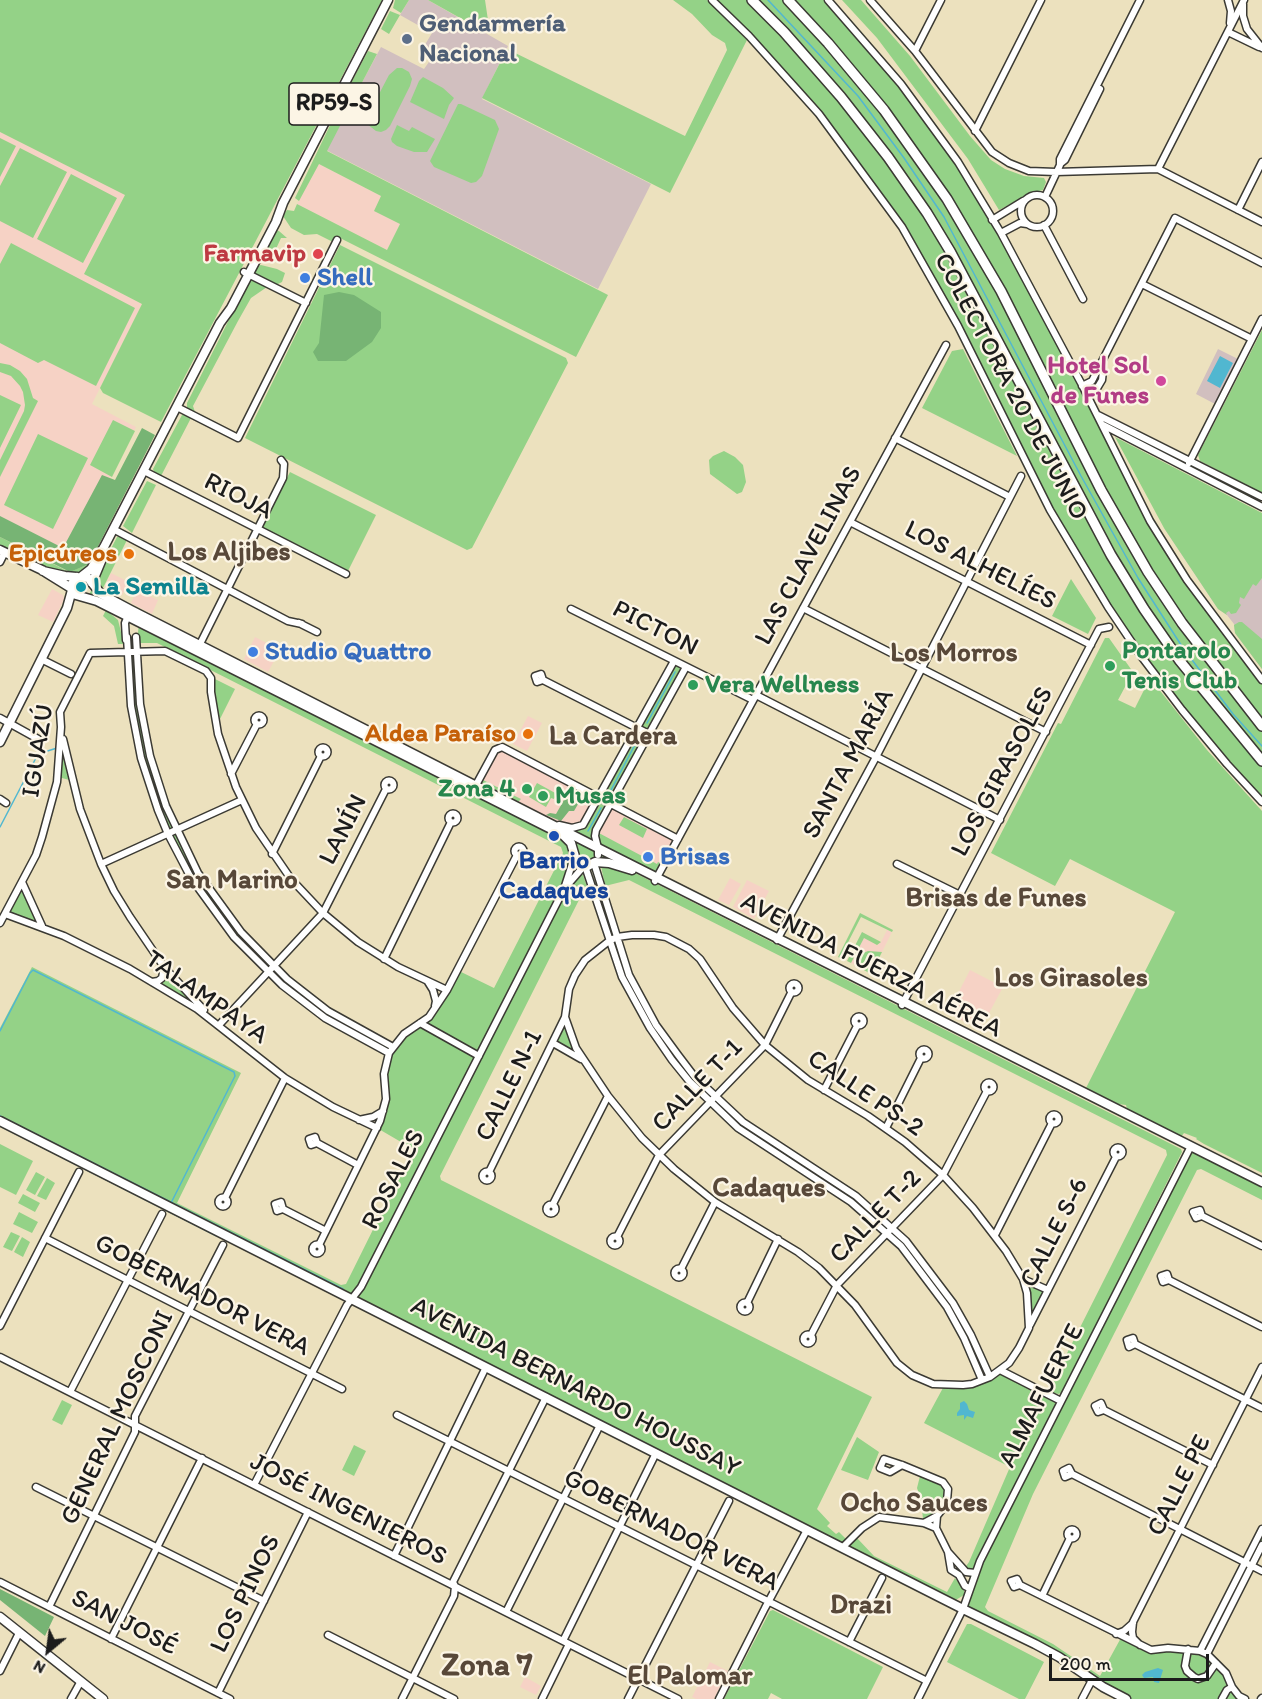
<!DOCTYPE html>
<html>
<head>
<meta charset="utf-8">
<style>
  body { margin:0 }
  #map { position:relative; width:1262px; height:1699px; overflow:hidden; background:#ece1be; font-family:Itim,sans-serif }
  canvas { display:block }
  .north { position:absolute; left:18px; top:1621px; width:60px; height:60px; -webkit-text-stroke:4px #fcf5e5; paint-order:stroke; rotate:209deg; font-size:16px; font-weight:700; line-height:24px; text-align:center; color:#1c1c1c }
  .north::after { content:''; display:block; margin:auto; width:21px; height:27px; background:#1c1c1c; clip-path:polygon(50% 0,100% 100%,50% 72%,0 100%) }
  .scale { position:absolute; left:1049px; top:1654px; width:160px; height:27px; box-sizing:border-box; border:3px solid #1c1c1c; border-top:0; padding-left:8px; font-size:18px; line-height:21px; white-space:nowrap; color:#1c1c1c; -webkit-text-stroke:4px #fcf5e5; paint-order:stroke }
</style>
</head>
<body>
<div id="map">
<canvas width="1262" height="1699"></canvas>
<div class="north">N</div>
<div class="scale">200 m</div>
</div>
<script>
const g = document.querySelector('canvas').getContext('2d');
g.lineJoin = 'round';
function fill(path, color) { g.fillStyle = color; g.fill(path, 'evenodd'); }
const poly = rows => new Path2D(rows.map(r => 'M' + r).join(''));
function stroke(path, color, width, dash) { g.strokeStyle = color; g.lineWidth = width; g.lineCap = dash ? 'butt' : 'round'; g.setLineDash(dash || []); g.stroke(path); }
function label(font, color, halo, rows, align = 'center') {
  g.font = font + ' Itim,sans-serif'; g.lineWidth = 4.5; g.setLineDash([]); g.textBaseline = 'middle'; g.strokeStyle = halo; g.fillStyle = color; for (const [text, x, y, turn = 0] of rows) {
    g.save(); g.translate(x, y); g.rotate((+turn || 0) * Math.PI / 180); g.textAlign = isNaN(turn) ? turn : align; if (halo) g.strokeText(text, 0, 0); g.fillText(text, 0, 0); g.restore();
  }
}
fill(poly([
  [0,132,125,194,84,274,142,304,92,404,136,427,69,555,0,520],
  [319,164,381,196,400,224,387,250,297,204],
  [111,573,129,582,122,595,105,586],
  [52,589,63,595,64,599,53,622,38,615],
  [137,590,158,600,152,614,131,603],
  [255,637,280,650,268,672,244,659],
  [528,716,542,723,527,751,513,744],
  [497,748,599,797,581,826,555,825,476,785],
  [611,804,678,839,657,877,599,848,595,839],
  [730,878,741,884,729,905,718,900],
  [747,880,769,891,754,919,733,907],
  [887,930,892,932,882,952,863,952,855,965,847,961,862,932,881,942],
  [970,970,1003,987,980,1030,948,1013],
  [710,1662,728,1671,714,1699,696,1699,692,1697],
  [525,1677,541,1686,536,1695,520,1687]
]), '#f6d2c5');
fill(poly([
  [409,0,428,0,508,46,482,99,651,184,598,289,326,150,381,47,424,69,431,59,420,53,432,33,400,15],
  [1218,349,1238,359,1215,404,1196,394],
  [1164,528,1262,578,1262,669,1235,633,1234,624,1227,615,1218,609]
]), '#d1bfbf');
fill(poly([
  [0,0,382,0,161,422,103,393,100,388,142,304,84,274,125,195,0,132],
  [395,0,409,0,401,13,393,8],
  [428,0,485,0,489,27,485,32],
  [673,0,707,0,747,40,670,193,482,98,507,49,685,136,727,50,725,43,712,35,692,14],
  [712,0,828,0,849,21,958,162,1001,233,1150,521,1187,580,1262,680,1262,802,1141,656,1050,510,958,326,902,227,819,114],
  [842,0,861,0,910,56,970,136,991,160,1005,169,1024,176,1044,178,1046,182,1043,190,1031,193,999,210,968,159,877,38],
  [390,11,400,15,389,34,381,29],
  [368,51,377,54,344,117,339,106],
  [397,68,402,68,409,72,412,79,410,86,390,126,386,130,381,132,376,131,367,124,369,113,389,75],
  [423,77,443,88,454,98,449,105,444,119,410,102,419,81],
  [458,104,461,104,495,120,499,129,482,176,476,182,471,183,434,167,430,161],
  [333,119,342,122,327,151,608,295,576,357,336,236,333,242,317,234,304,235,291,228,283,216,287,210,294,211,297,204,387,250,400,224,374,211,381,196,319,164,299,201,295,198],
  [397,125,409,131,412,127,435,139,427,152,414,152,397,146,392,142,391,139],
  [0,138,16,146,0,177],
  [20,148,67,172,33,238,0,221,0,186],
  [71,174,117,198,83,263,37,239],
  [276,230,279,231,287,238,281,238,275,251,279,254,274,259,266,250],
  [11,243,135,308,96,386,44,360,38,363,0,343,0,264],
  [340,245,566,358,568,363,472,548,467,550,245,438],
  [261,265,277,269,285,273,282,282,276,285,258,276,254,271,257,266],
  [253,279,267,287,251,298,238,321,193,406,195,412,187,408,187,403,249,280],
  [1262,330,1262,493,1200,461,1198,455],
  [963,349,990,403,1017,456,922,408,952,351],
  [0,363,10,365,20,371,27,379,33,398,38,401,0,477,0,460,24,411,25,405,23,392,20,386,11,376,0,372],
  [0,395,21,405,0,448],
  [184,414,191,418,161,476,154,472,153,469,182,415],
  [113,420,135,431,112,477,90,465],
  [38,434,88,458,53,529,4,505],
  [1115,437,1262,513,1262,578,1256,586,1253,584,1244,599,1240,597,1239,603,1241,605,1236,613,1231,614,1229,611,1226,613,1227,615,1218,609,1164,528],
  [724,451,735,457,743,465,746,482,742,492,737,494,710,474,709,460,713,456],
  [290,472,376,515,348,571,261,527],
  [147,481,156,485,132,533,123,526],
  [121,536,127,540,102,590,97,582,97,576,117,537],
  [0,537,69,572,89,564,95,552,99,554,86,571,74,575,46,569,0,546],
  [1071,579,1096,618,1088,634,1052,616],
  [93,588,555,825,581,826,674,661,686,667,596,830,599,848,1262,1182,1262,1200,1201,1169,1197,1170,1033,1494,985,1607,988,1611,1053,1644,1100,1676,1122,1636,1151,1650,1200,1651,1262,1529,1262,1545,1207,1654,1245,1699,1126,1699,1077,1669,963,1609,975,1573,1189,1150,636,872,627,867,591,865,576,860,422,1170,424,1171,567,888,580,874,583,875,589,892,582,894,440,1176,441,1180,872,1397,817,1509,830,1523,827,1526,836,1534,839,1532,847,1540,842,1545,0,1121,0,1028,32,967,241,1073,177,1203,341,1285,346,1284,413,1149,377,1128,386,1099,384,1074,389,1053,367,1043,296,997,219,918,168,834,135,732,128,652,136,652,137,678,150,756,186,852,241,932,314,1001,392,1047,429,1017,457,970,494,988,563,853,561,847,157,643,137,643,139,622,88,596],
  [106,610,118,620,124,644,118,644,114,626,103,616],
  [1239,622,1242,622,1262,639,1262,669,1235,633,1234,625],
  [1105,638,1109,638,1133,672,1118,700,1135,708,1150,678,1207,750,1262,811,1262,1173,1204,1144,1196,1139,1197,1138,1184,1133,1181,1137,1127,1109,1126,1105,1118,1104,1086,1088,1175,912,1070,859,1055,886,991,853,1058,723,1061,724],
  [213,678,235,689,220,719,216,708],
  [61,727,73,781,62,778,57,782],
  [481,779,521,799,516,804,480,784],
  [537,783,557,794,554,799,551,798,546,807,529,797],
  [624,817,647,829,643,838,619,825],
  [597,832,657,864,658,862,660,863,658,869,654,872,605,847,601,844,597,837],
  [601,866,629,870,1181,1149,1182,1152,1062,1393,1058,1394,1048,1391,1167,1155,1166,1150,629,880,605,886],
  [22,882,42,926,5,914],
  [860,913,893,930,892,932,861,917,841,956,842,959,838,957],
  [862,932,881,942,877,945,864,938,851,963,847,961],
  [617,937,629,975,678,1055,743,1122,822,1173,894,1228,953,1303,990,1376,1000,1370,1055,1402,1056,1405,972,1570,964,1569,969,1562,1010,1467,924,1423,944,1386,982,1380,956,1322,901,1246,851,1202,738,1128,689,1081,634,1002,609,941],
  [868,951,882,952,871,974,855,965,861,954],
  [164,967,190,997,219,1025,152,982,158,981],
  [565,1017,584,1060,553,1043],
  [0,1144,33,1161,16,1195,0,1187],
  [36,1172,45,1177,35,1195,26,1190],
  [47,1178,55,1183,46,1200,37,1196],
  [23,1194,40,1203,35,1212,18,1203],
  [19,1212,38,1222,32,1233,13,1224],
  [11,1232,20,1236,12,1251,3,1247],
  [22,1237,30,1242,23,1257,14,1252],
  [1023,1279,1048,1290,1029,1328],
  [62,1400,72,1405,62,1425,52,1420],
  [857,1437,879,1452,868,1480,841,1470],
  [354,1445,366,1451,354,1476,342,1470],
  [920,1476,941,1485,946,1491,945,1500,941,1498,937,1505,940,1508,935,1514,923,1519,921,1500,917,1488],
  [857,1538,874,1556,947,1592,955,1578,964,1590,964,1595,954,1601,847,1547],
  [773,1610,883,1667,867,1699,782,1699,771,1693,768,1699,724,1699,770,1611],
  [967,1624,971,1624,1044,1662,1025,1699,1019,1699,947,1662]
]), '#94d287');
fill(poly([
  [339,292,354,295,381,312,381,328,372,342,346,361,318,361,313,352,319,343,324,295],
  [142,428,155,435,89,564,70,572,0,537,0,516,63,548,102,475,115,480],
  [572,786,578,790,581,799,574,811,569,811,561,821,546,815,550,813,556,814],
  [0,1589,54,1617,45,1636,0,1600]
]), '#77b474');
fill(poly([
  [1220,356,1233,363,1220,388,1207,381],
  [964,1401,967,1404,969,1410,975,1412,973,1418,967,1416,964,1420,964,1415,957,1416,957,1413,960,1409,960,1403],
  [1158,1668,1163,1670,1159,1683,1154,1682,1153,1677,1144,1678,1142,1675,1145,1672]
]), '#51b7d0');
stroke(poly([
  [768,0,858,96,904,158,944,217,1081,476,1138,578,1183,648,1233,714,1262,746],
  [647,723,675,672],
  [610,792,639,737],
  [0,827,38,754,57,748],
  [588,831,601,808],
  [0,1031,30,973,33,970,234,1072,235,1076,171,1203],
  [0,1116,343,1289],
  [0,1126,217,1236]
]), '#51b7d0', 1.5);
const minor = poly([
  [712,0,749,36,819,114,902,227,958,326,1050,510,1108,607,1141,656,1182,710,1227,764,1262,802],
  [828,0,901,84,958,162,1001,233,1081,383,1150,521,1187,580,1262,680],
  [870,0,915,51,992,152,1009,163,1029,171,1056,172,1158,169,1262,222],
  [1228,0,1231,11,1230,23],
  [1243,4,1243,16,1247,29,1262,48],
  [1228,32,1259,47],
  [915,51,941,0],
  [975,131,1041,0],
  [1060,164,1065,160,1100,89],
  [1158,169,1244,0],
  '1021 211a16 16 0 1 1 32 0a16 16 0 1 1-32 0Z',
  [1045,197,1060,165,1060,159,1140,0],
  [1238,210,1262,162],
  [992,220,1023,201],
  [1044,225,1083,299],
  [1001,233,1020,223,1027,224],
  [244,272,306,303],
  [1142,284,1252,339],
  [1082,386,1092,381,1175,218,1262,263],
  [1087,395,1096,390,1102,380,1103,371,1101,364],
  [177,407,238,438,337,240],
  [1098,415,1262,497],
  [1103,425,1262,507],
  [895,438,1010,497],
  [1189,463,1262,319],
  [144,471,346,574],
  [850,522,1091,645],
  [113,529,288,621,302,624],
  [0,562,5,552],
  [803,608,1046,732],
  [571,609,753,700],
  [299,623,317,632],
  [127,637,131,706,141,758,158,810,168,834,191,878,234,937,282,985,325,1018,389,1053],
  [136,637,140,704,150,756,166,806,198,873,241,932,287,979,328,1011,393,1047],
  [126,640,125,623,129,613],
  [198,648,283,478,284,464,281,460],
  [41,659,71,674],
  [543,680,541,674,535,676,537,682,543,680,649,734],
  [756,695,1000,820],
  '254.5 720a4.5 4.5 0 1 1 9 0a4.5 4.5 0 1 1-9 0Z',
  [0,718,38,739],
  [63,739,80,809,101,864,114,891,130,917,164,967,204,1010],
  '318.5 752a4.5 4.5 0 1 1 9 0a4.5 4.5 0 1 1-9 0Z',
  [231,774,257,724],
  '384.5 785a4.5 4.5 0 1 1 9 0a4.5 4.5 0 1 1-9 0Z',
  [476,785,495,750,502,747,678,839],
  [0,799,6,803],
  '448.5 818a4.5 4.5 0 1 1 9 0a4.5 4.5 0 1 1-9 0Z',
  [559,825,572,828,583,825,674,661],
  '514.5 851a4.5 4.5 0 1 1 9 0a4.5 4.5 0 1 1-9 0Z',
  [272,854,321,756],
  [598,855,598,848,595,836,596,830,686,667],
  [594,863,629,975,656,1025,678,1055,694,1076,743,1122,856,1196,906,1241,953,1303,971,1335,990,1377],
  [101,864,242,800],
  [897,864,960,895],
  [585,866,622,977,650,1028,672,1060,689,1081,738,1128,851,1202,901,1246,947,1307,964,1338,982,1380],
  [655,881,946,345],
  [22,882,42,926],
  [564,889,575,855],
  [5,914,64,936,130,969,197,1009,285,1078,333,1107,377,1128],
  [0,923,36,855,42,837,57,782,61,727,60,712,90,653,165,651,206,671,211,678,211,692,218,734,236,787,256,828,291,879,323,913,358,942,398,967,447,990],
  [632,935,654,935,666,937,689,949,700,959,733,1008,765,1045,808,1080,868,1116,905,1142,943,1175,973,1208,1006,1251,1023,1279,1027,1293,1029,1328,1019,1348,1009,1363,990,1377,972,1384,963,1385,933,1384,912,1375,897,1363,855,1305,819,1268,798,1252,715,1202,674,1169,642,1138,608,1096,576,1048,565,1017,569,989,575,975,585,960,609,941,617,937,632,935],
  [777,940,876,757,1021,476],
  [384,959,451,822],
  [152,982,158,981,162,978,164,967],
  [428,982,433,990,436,1001,435,1006],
  '789.5 988a4.5 4.5 0 1 1 9 0a4.5 4.5 0 1 1-9 0Z',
  [902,1005,1099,629,1109,627],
  '854.5 1021a4.5 4.5 0 1 1 9 0a4.5 4.5 0 1 1-9 0Z',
  [420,1023,479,1056],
  [219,1025,323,913,386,789],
  [553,1043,581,1059],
  '919.5 1054a4.5 4.5 0 1 1 9 0a4.5 4.5 0 1 1-9 0Z',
  '984.5 1087a4.5 4.5 0 1 1 9 0a4.5 4.5 0 1 1-9 0Z',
  [824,1090,857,1026],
  '1049.5 1119a4.5 4.5 0 1 1 9 0a4.5 4.5 0 1 1-9 0Z',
  [359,1120,373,1117,383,1111],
  [886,1128,921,1058],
  [317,1143,311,1145,309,1139,315,1137,317,1143,358,1165],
  '1113.5 1152a4.5 4.5 0 1 1 9 0a4.5 4.5 0 1 1-9 0Z',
  '482.5 1176a4.5 4.5 0 1 1 9 0a4.5 4.5 0 1 1-9 0Z',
  [489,1172,565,1017],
  '218.5 1202a4.5 4.5 0 1 1 9 0a4.5 4.5 0 1 1-9 0Z',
  [225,1198,285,1078],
  [553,1204,608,1096],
  '546.5 1209a4.5 4.5 0 1 1 9 0a4.5 4.5 0 1 1-9 0Z',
  [283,1209,277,1211,275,1204,281,1202,283,1209,326,1231],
  [1202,1216,1196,1218,1193,1212,1200,1210,1202,1216,1262,1246],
  [995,1235,1052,1123],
  '610.5 1241a4.5 4.5 0 1 1 9 0a4.5 4.5 0 1 1-9 0Z',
  [617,1237,659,1155,765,1045,791,993],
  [45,1238,342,1389],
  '312.5 1249a4.5 4.5 0 1 1 9 0a4.5 4.5 0 1 1-9 0Z',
  [319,1245,380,1121,386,1099,384,1074,389,1053,404,1034,429,1017,447,990,517,855],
  '674.5 1273a4.5 4.5 0 1 1 9 0a4.5 4.5 0 1 1-9 0Z',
  [681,1269,715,1202],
  [1023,1279,1048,1290],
  [1169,1280,1163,1282,1161,1276,1167,1274,1169,1280,1262,1327],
  '740.5 1307a4.5 4.5 0 1 1 9 0a4.5 4.5 0 1 1-9 0Z',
  [747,1303,778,1239],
  [1030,1325,1116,1157],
  [0,1326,79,1172],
  '803.5 1339a4.5 4.5 0 1 1 9 0a4.5 4.5 0 1 1-9 0Z',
  [811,1335,837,1285,943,1175,987,1091],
  [1135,1344,1129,1347,1127,1340,1133,1338,1135,1344,1262,1408],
  [0,1357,678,1699],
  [1000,1370,1061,1401],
  [70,1392,162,1214],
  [1104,1410,1098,1412,1095,1406,1101,1403,1104,1410,1213,1465],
  [397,1415,927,1681],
  [902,1465,890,1472,880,1468,884,1459,902,1465,943,1482,948,1489,947,1501,941,1511,937,1516,924,1523],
  [1072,1474,1065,1477,1063,1471,1069,1468,1072,1474,1262,1571],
  [254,1485,347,1305,361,1287,564,889,584,866],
  [36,1487,264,1601],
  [937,1516,936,1528,948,1552,966,1572,975,1573],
  '1067.5 1534a4.5 4.5 0 1 1 9 0a4.5 4.5 0 1 1-9 0Z',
  [842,1548,862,1528,879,1517,924,1523,936,1528],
  [948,1552,951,1570,959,1575,965,1586,969,1588],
  [394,1556,486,1367],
  [0,1582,230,1699],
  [1020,1585,1014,1587,1011,1581,1017,1579,1020,1585,1151,1650,1168,1648,1200,1651,1207,1654,1226,1673,1232,1687,1239,1696,1245,1699],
  [1042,1596,1070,1538],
  [49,1607,135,1432,135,1416,223,1245],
  [506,1612,600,1425],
  [1116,1634,1124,1631,1133,1623],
  [328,1635,454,1699],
  [111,1639,202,1458],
  [563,1641,656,1453],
  [849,1642,882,1578],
  [1140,1645,1133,1638,1132,1632,1133,1622,1262,1367],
  [1188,1649,1185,1666,1187,1671,1194,1677,1198,1679,1207,1676,1216,1663],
  [1200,1651,1262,1529],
  [1207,1654,1262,1545],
  [0,1671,19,1633],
  [218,1693,308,1512],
  [71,1699,81,1681],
  [402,1699,454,1596,455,1586,453,1582,546,1397],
  [542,1699,569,1644],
  [628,1699,729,1501],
  [719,1699,765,1608,807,1530],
  [918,1699,963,1609,980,1561,1191,1146],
  [1082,1699,1092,1680],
  [1222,1699,1227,1690,1232,1687],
  [1261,1699,1262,1698]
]);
const major = poly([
  [0,550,42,570,71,588],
  [43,571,65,576,88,578,101,594,131,610,598,848,1262,1182],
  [82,576,91,569,104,547,220,323,231,308,276,222,283,203,388,0],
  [77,577,71,585,72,590,76,595,97,601,563,835,571,843,576,860,581,865,588,866,595,862,609,863,632,870],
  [92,583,102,559],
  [0,742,67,608,72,590],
  [0,1121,963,1609,1035,1644,1059,1657,1103,1687,1126,1699],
  [0,1617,103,1699]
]);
const highway = poly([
  [752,0,784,32,841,97,888,157,927,213,950,251,1111,555,1144,609,1180,661,1262,761],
  [788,0,828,43,884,110,947,199,1001,291,1101,490,1148,572,1182,623,1262,726]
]);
stroke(minor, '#3b3a34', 9);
stroke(major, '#3b3a34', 11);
stroke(highway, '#3b3a34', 12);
stroke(minor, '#fff', 6);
stroke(major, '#fff', 8);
stroke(highway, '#fff', 9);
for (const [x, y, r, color] of [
  [407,39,6,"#5c6f8a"],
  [318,254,6,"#e0444e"],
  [305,278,6,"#3f7fe0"],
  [1161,381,6,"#d1479c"],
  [129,554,6,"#e8710a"],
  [81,587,6,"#0f9aa8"],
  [253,652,6,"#3f7fe0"],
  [1110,666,6,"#2e9e5b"],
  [693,685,6,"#2e9e5b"],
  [528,734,6,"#e8710a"],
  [527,789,6,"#2e9e5b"],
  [543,796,6,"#2e9e5b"],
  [554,836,6,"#1a4fb4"],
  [648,857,6,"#3f7fe0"]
]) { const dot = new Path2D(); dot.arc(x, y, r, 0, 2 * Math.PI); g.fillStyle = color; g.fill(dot); stroke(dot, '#fcf5e5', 2); }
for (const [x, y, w] of [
  [334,104,90]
]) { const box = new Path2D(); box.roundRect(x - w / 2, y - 21, w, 42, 4.5); g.fillStyle = '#fcf5e5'; g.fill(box); stroke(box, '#1c1c1c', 1.5); }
label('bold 24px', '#1c1c1c', null, [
  ["RP59-S",334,104]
]);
label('bold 26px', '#4e5e75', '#fcf5e5', [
  ["Gendarmería",419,24],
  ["Nacional",419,54]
], 'left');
label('bold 26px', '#be3a42', '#fcf5e5', [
  ["Farmavip",306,254]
], 'right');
label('bold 26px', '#366cbe', '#fcf5e5', [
  ["Shell",317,278],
  ["Studio Quattro",265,652],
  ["Brisas",660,857]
], 'left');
label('bold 26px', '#b23c85', '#fcf5e5', [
  ["Hotel Sol",1149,366],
  ["de Funes",1149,396]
], 'right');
label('26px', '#1c1c1c', '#fcf5e5', [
  ["COLECTORA 20 DE JUNIO",1010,387,62],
  ["RIOJA",238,497,27],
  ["LAS CLAVELINAS",809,556,-62],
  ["LOS ALHELÍES",980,566,27],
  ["PICTON",655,629,27],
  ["IGUAZÚ",39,751,-81],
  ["SANTA MARÍA",849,764,-62],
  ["LOS GIRASOLES",1003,772,-62],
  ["LANÍN",344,830,-63],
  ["AVENIDA FUERZA AÉREA",871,966,27],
  ["TALAMPAYA",206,998,35],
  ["CALLE N-1",510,1086,-64],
  ["CALLE T-1",698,1086,-46],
  ["CALLE PS-2",865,1094,34],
  ["ROSALES",394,1180,-63],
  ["CALLE T-2",876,1217,-46],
  ["CALLE S-6",1055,1233,-63],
  ["GOBERNADOR VERA",202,1296,27],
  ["AVENIDA BERNARDO HOUSSAY",575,1388,27],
  ["ALMAFUERTE",1042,1396,-63],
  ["GENERAL MOSCONI",118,1418,-65],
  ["CALLE PE",1180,1486,-63],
  ["JOSÉ INGENIEROS",348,1510,27],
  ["GOBERNADOR VERA",671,1531,27],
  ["LOS PINOS",246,1594,-64],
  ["SAN JOSÉ",124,1623,27]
]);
label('bold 26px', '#c56008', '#fcf5e5', [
  ["Epicúreos",117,554],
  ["Aldea Paraíso",516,734]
], 'right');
label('bold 26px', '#0d838f', '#fcf5e5', [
  ["La Semilla",93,587]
], 'left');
label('bold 26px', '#27864d', '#fcf5e5', [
  ["Pontarolo",1122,651],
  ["Tenis Club",1122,681],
  ["Vera Wellness",705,685],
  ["Zona 4",515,789,"right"],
  ["Musas",555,796]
], 'left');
label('bold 26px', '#164399', '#fcf5e5', [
  ["Barrio",554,861],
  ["Cadaques",554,891]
]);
label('bold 27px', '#584839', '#fcf5e5', [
  ["Los Aljibes",229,553],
  ["Los Morros",954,654],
  ["La Cardera",613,737],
  ["San Marino",232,881],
  ["Brisas de Funes",996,899],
  ["Los Girasoles",1071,979],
  ["Cadaques",769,1189],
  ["Ocho Sauces",914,1504],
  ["Drazi",861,1606],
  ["El Palomar",690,1677]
]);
label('bold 32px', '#584839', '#fcf5e5', [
  ["Zona 7",487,1667]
]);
</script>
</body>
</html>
